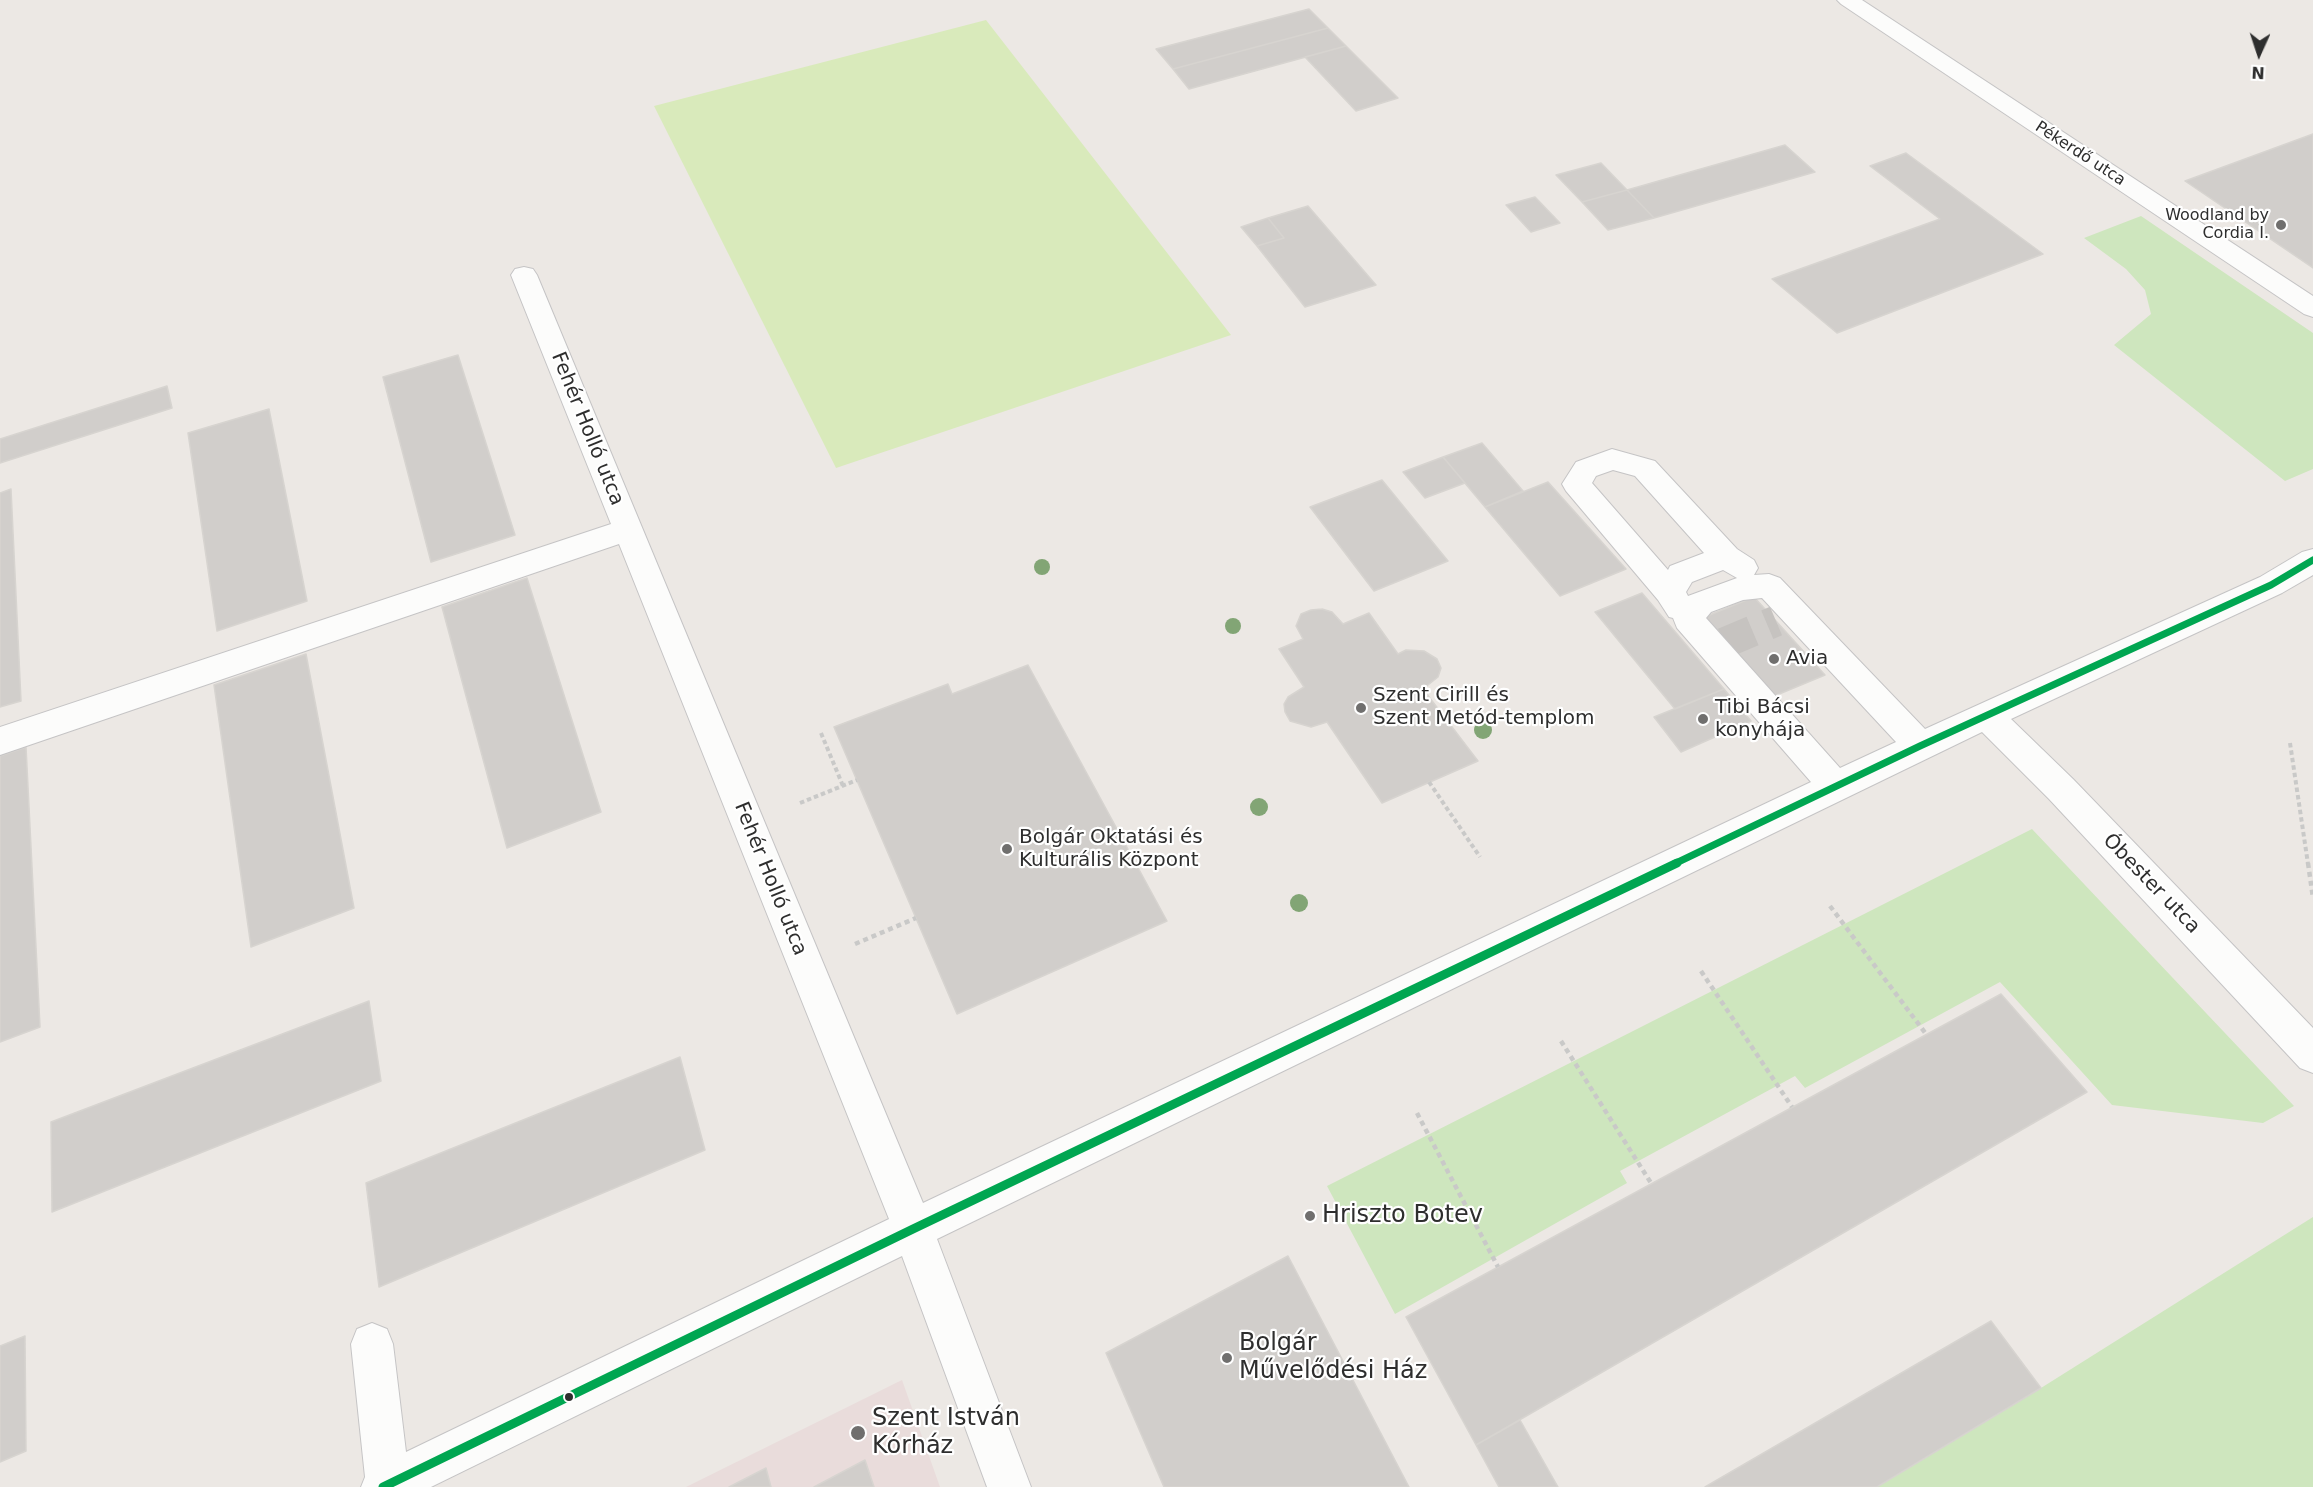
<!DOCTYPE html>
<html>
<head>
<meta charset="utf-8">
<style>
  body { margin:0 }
  #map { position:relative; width:2313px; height:1487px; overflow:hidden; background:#ece8e4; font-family:"DejaVu Sans",sans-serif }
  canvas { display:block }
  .north { position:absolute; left:2229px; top:24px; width:60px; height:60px; -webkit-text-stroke:4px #fff; paint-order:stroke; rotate:183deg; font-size:16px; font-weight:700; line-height:24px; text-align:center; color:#2e2e2e }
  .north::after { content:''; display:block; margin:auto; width:21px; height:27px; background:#2e2e2e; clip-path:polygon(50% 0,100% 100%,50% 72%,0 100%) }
</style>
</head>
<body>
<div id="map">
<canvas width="2313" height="1487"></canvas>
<div class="north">N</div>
</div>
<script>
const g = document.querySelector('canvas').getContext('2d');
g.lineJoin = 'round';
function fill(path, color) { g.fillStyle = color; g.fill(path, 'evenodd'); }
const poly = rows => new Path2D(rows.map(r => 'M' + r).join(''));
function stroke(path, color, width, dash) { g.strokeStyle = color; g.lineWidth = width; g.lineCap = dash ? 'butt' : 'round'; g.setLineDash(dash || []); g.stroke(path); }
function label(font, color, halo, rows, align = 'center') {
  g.font = font + ' "DejaVu Sans",sans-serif'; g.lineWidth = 4.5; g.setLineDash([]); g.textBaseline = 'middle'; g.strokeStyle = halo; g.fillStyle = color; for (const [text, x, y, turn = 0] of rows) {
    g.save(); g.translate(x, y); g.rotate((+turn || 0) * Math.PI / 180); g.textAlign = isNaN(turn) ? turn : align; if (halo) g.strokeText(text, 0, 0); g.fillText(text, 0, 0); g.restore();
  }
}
fill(poly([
  [902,1380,940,1487,686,1487]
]), '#e9dcdb');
fill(poly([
  [2141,216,2313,333,2313,469,2285,481,2114,345,2151,314,2145,290,2126,269,2084,238],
  [2032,829,2294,1106,2263,1123,2112,1105,2000,982,1805,1088,1795,1076,1620,1171,1627,1183,1395,1314,1327,1186],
  [2313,1217,2313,1487,1877,1487,2041,1388]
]), '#cee6be');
fill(poly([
  [986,20,1231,335,836,468,654,106]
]), '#d9eabb');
const building = poly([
  [1309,9,1328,28,1173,69,1156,49,1309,9],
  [1328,28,1346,46,1189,89,1173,69,1328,28],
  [1346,46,1398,98,1356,111,1305,57,1346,46],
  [2313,134,2313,268,2185,181,2313,134],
  [1785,145,1815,172,1654,218,1627,190,1785,145],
  [1906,153,2043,254,1837,333,1772,279,1940,219,1870,166,1906,153],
  [1601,163,1627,190,1582,202,1556,175,1601,163],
  [1627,190,1654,218,1608,230,1582,202,1627,190],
  [1535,197,1560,223,1531,232,1506,205,1535,197],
  [1308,206,1376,285,1305,307,1257,246,1284,238,1268,218,1308,206],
  [1268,218,1284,238,1257,246,1241,227,1268,218],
  [458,355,515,535,431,562,383,377,458,355],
  [167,386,172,408,0,463,0,439,167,386],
  [269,409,307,601,217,631,188,433,269,409],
  [1482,443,1523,491,1485,507,1443,457,1482,443],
  [1443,457,1465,483,1425,498,1403,472,1443,457],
  [1382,480,1448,561,1374,591,1310,507,1382,480],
  [1548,482,1626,569,1560,596,1485,507,1548,482],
  [11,489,21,701,0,707,0,493,11,489],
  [527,578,601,812,507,848,442,607,527,578],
  [1642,593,1724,689,1675,709,1595,612,1642,593],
  [1754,597,1776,621,1825,675,1772,697,1702,618,1754,597],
  [1322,609,1332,612,1343,624,1369,613,1398,654,1406,650,1424,651,1437,659,1441,668,1438,677,1423,689,1478,761,1382,803,1327,722,1311,727,1290,721,1285,712,1284,704,1288,697,1304,687,1279,649,1303,639,1296,626,1301,614,1311,610,1322,609],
  [306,654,354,908,251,947,214,685,306,654],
  [1028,665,1167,921,957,1014,834,727,948,684,952,694,1028,665],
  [1724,689,1751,721,1681,752,1654,717,1724,689],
  [26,747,40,1027,0,1042,0,756,26,747],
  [2001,994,2087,1092,1476,1445,1406,1317,2001,994],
  [369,1001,381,1081,52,1212,51,1122,369,1001],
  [680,1057,705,1150,379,1287,366,1183,680,1057],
  [1288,1256,1409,1487,1164,1487,1106,1353,1288,1256],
  [1991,1321,2041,1388,1877,1487,1705,1487,1991,1321],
  [25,1336,26,1451,0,1462,0,1346,25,1336],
  [1520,1420,1558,1487,1499,1487,1476,1445,1520,1420],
  [865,1460,874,1487,814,1487,865,1460],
  [766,1468,771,1487,729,1487,766,1468]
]);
fill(building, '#d1cecb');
stroke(building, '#d7d4d0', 1.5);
stroke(poly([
  [1724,643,1776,621]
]), '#c6c3c0', 31, [31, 16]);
const minor = poly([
  [1837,0,1862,0,2313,296,2313,317,2304,314,1841,4,1837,0],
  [524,267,533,269,537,275,923,1203,1811,782,1677,628,1673,618,1669,617,1658,600,1566,491,1562,484,1576,462,1612,449,1655,461,1737,549,1754,560,1758,568,1754,575,1769,574,1780,578,1925,729,2260,577,2302,552,2313,549,2313,575,2282,593,2011,719,2073,779,2313,1028,2313,1073,2300,1068,2049,799,1982,732,937,1239,1031,1487,987,1487,902,1256,431,1487,361,1487,365,1477,351,1344,357,1329,372,1323,387,1329,393,1344,406,1452,889,1219,619,544,0,755,0,727,611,524,511,275,515,269,524,267],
  [1613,470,1635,476,1704,553,1670,566,1668,570,1592,483,1596,476,1613,470],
  [1723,570,1737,578,1688,596,1686,592,1692,582,1723,570],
  [1762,598,1896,742,1840,768,1706,618,1711,612,1743,600,1762,598]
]);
stroke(minor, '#c5c4c5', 2);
stroke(poly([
  [821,733,843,786],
  [2290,743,2308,864],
  [1429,782,1480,857],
  [800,803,857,780]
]), '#c9c9c8', 4, [4.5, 3]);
stroke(poly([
  [2308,863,2313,898],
  [1830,906,1926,1034],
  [855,944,916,918],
  [1701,971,1792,1107],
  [1561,1041,1651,1183],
  [1417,1113,1498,1267]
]), '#c9c9c8', 4.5, [5, 4]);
fill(minor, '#fcfcfb');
stroke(poly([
  [1674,864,1920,746,2271,585,2313,560]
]), '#00a651', 7);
stroke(poly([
  [383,1487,913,1229,1677,863]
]), '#00a651', 9);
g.fillStyle = '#82a575';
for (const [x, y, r] of [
  [1042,567,8],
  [1233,626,8],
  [1483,730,9],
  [1259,807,9],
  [1299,903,9]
]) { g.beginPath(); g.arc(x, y, r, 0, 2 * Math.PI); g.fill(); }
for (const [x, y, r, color] of [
  [2281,225,6,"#706f6e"],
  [1774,659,6,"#706f6e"],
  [1361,708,6,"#706f6e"],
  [1703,719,6,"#706f6e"],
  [1007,849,6,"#706f6e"],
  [1310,1216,6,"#706f6e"],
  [1227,1358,6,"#706f6e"],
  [569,1397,5,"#2e2e2e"],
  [858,1433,8,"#706f6e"]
]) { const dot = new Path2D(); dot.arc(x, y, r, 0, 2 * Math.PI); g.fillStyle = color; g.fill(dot); stroke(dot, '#fff', 2); }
label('16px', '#2e2e2e', '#fff', [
  ["Pékerdő utca",2080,154,33]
]);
label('16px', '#2e2e2e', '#fff', [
  ["Woodland by",2269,216],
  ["Cordia I.",2269,234]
], 'right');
label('20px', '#2e2e2e', '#fff', [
  ["Fehér Holló utca",587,429,68],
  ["Fehér Holló utca",770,879,68],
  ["Óbester utca",2151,884,46]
]);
label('20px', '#2e2e2e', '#fff', [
  ["Avia",1786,659],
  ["Szent Cirill és",1373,696],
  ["Szent Metód-templom",1373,719],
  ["Tibi Bácsi",1715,708],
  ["konyhája",1715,731],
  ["Bolgár Oktatási és",1019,838],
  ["Kulturális Központ",1019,861]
], 'left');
label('24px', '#2e2e2e', '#fff', [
  ["Hriszto Botev",1322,1216],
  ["Bolgár",1239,1344],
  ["Művelődési Ház",1239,1372],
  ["Szent István",872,1419],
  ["Kórház",872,1447]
], 'left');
</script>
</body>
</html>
